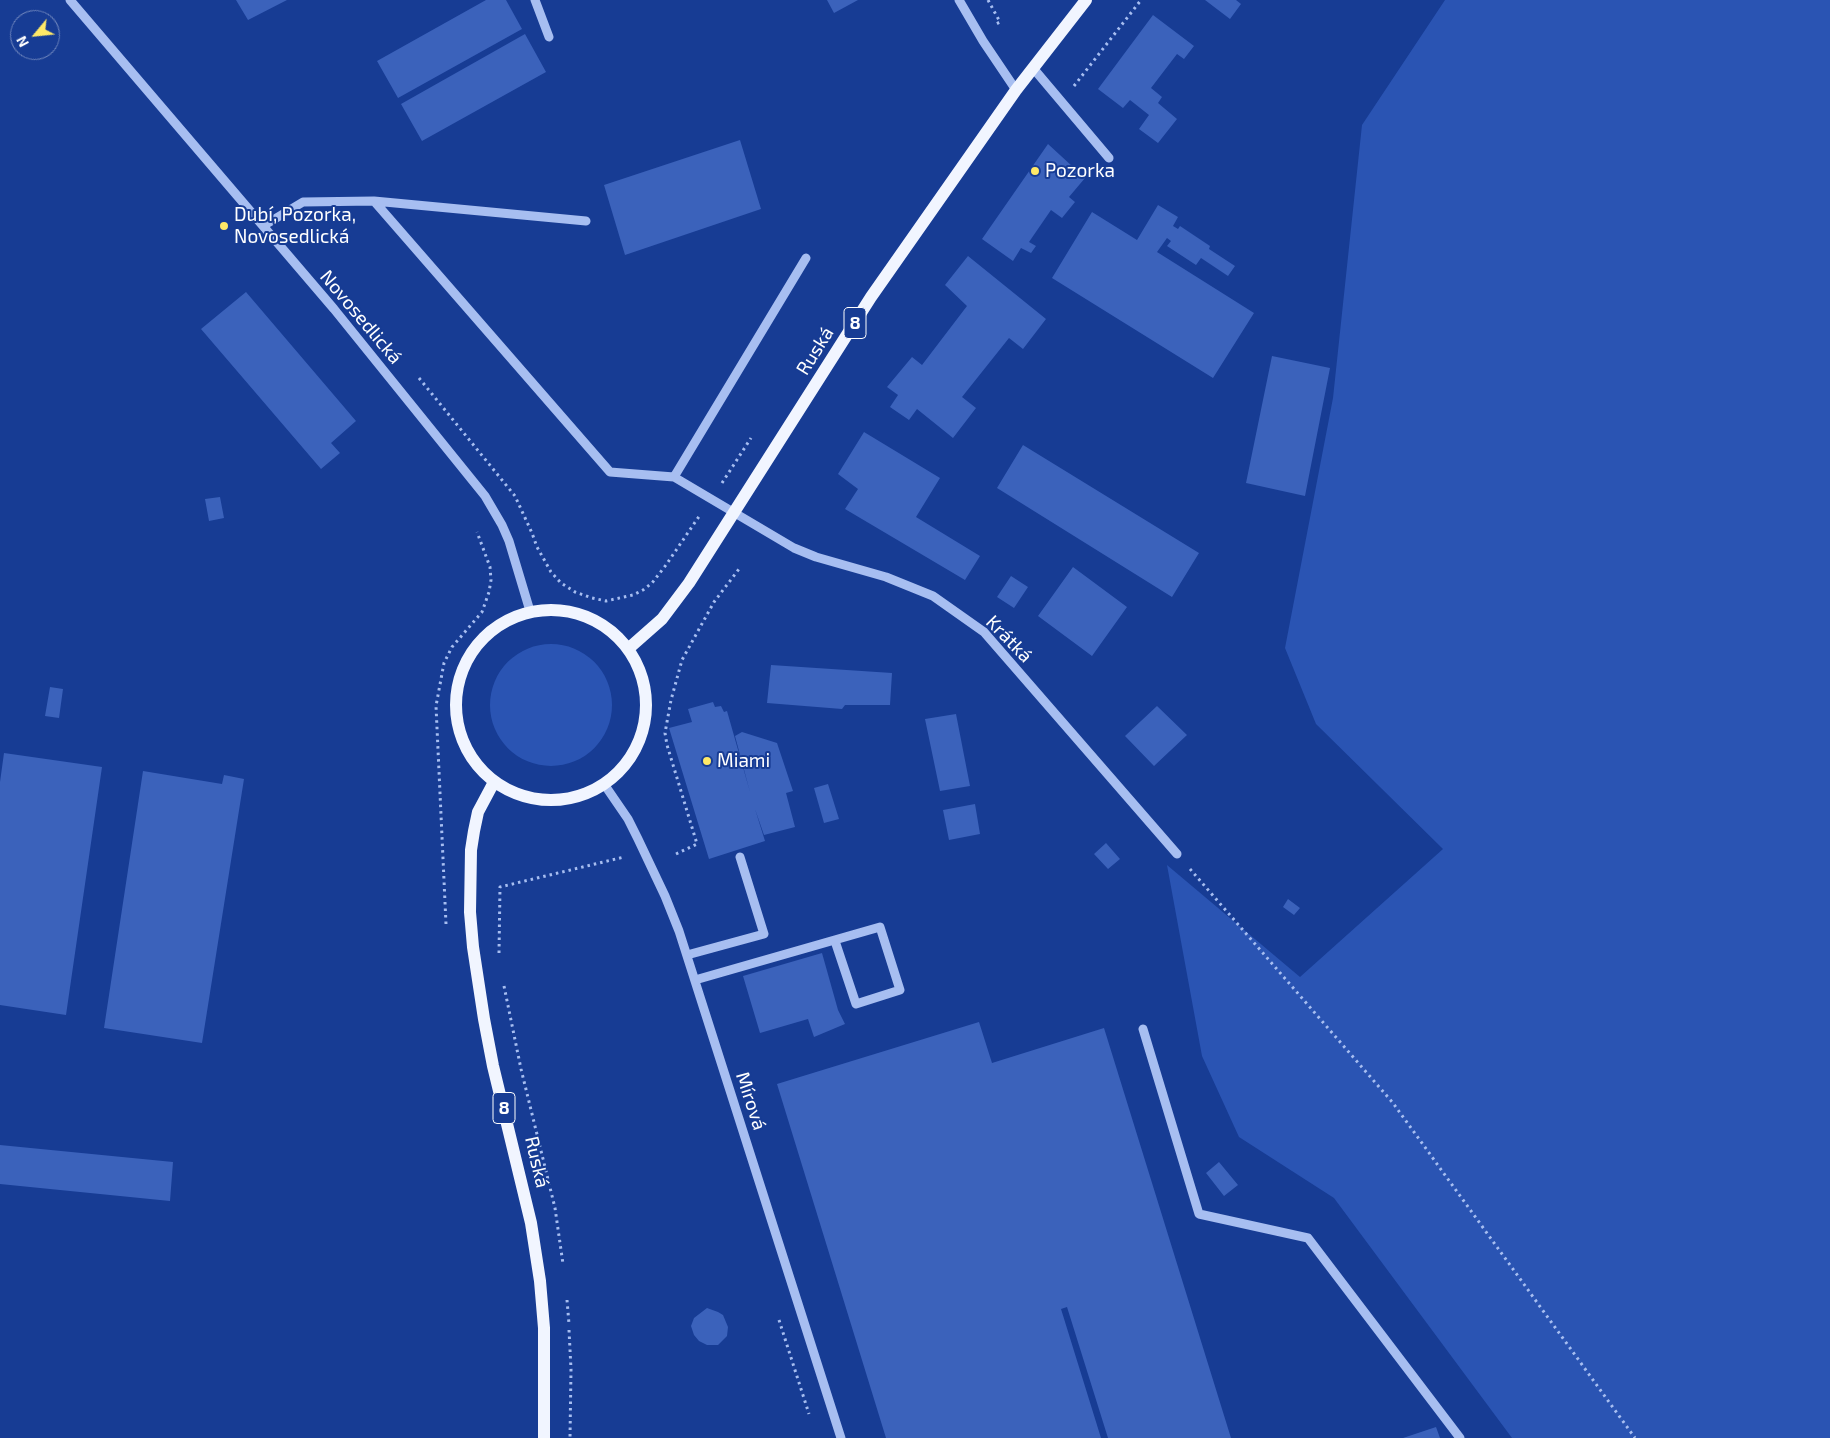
<!DOCTYPE html>
<html>
<head>
<meta charset="utf-8">
<style>
  body { margin:0 }
  #map { position:relative; width:1830px; height:1438px; overflow:hidden; background:#173c94; font-family:"Exo 2",sans-serif }
  canvas { display:block }
  .north { position:absolute; left:10px; top:10px; width:50px; height:50px; box-sizing:border-box; background:#173c94; border:1px solid #748abf; border-radius:50%; rotate:242deg; font-size:14px; font-weight:700; line-height:20px; text-align:center; color:#fff }
  .north::after { content:''; display:block; margin:auto; width:18px; height:22px; background:#ffe967; clip-path:polygon(50% 0,100% 100%,50% 72%,0 100%) }
</style>
</head>
<body>
<div id="map">
<canvas width="1830" height="1438"></canvas>
<div class="north">N</div>
</div>
<script>
const g = document.querySelector('canvas').getContext('2d');
g.lineJoin = 'round';
function fill(path, color) { g.fillStyle = color; g.fill(path, 'evenodd'); }
const poly = rows => new Path2D(rows.map(r => 'M' + r).join(''));
function stroke(path, color, width, dash) { g.strokeStyle = color; g.lineWidth = width; g.lineCap = dash ? 'butt' : 'round'; g.setLineDash(dash || []); g.stroke(path); }
function label(font, color, halo, rows, align = 'center') {
  g.font = font + ' "Exo 2",sans-serif'; g.lineWidth = 4; g.setLineDash([]); g.textBaseline = 'middle'; g.strokeStyle = halo; g.fillStyle = color; for (const [text, x, y, turn = 0] of rows) {
    g.save(); g.translate(x, y); g.rotate((+turn || 0) * Math.PI / 180); g.textAlign = isNaN(turn) ? turn : align; if (halo) g.strokeText(text, 0, 0); g.fillText(text, 0, 0); g.restore();
  }
}
fill(poly([
  [1445,0,1830,0,1830,1438,1512,1438,1334,1198,1239,1137,1202,1056,1167,865,1300,977,1443,849,1316,724,1285,648,1333,398,1362,125],
  '490 705a61 61 0 1 1 122 0a61 61 0 1 1-122 0Z'
]), '#2a54b3');
fill(poly([
  [236,0,287,0,248,20],
  [486,0,506,0,522,29,398,98,377,61],
  [827,0,858,0,834,13],
  [1205,0,1236,0,1241,4,1230,19],
  [1153,15,1194,46,1184,59,1177,54,1151,88,1162,97,1158,103,1177,119,1158,143,1139,129,1149,115,1130,100,1123,108,1098,89],
  [525,34,546,72,422,141,401,104],
  [740,140,761,209,625,255,604,185],
  [1048,144,1085,178,1069,197,1075,202,1062,218,1051,210,1029,242,1036,246,1031,253,1021,248,1013,261,982,239],
  [1158,205,1178,217,1173,226,1178,229,1180,226,1210,246,1209,249,1235,266,1228,276,1201,258,1196,265,1167,246,1171,241,1167,238,1157,252,1254,313,1213,378,1052,278,1092,212,1137,240],
  [968,256,1046,319,1023,349,1009,338,962,397,976,408,953,438,917,409,909,420,890,407,898,395,887,387,912,357,922,365,967,306,945,285],
  [246,292,356,421,331,443,340,453,321,469,201,329],
  [1272,356,1330,368,1305,496,1246,483],
  [864,432,940,478,916,517,980,556,965,580,845,509,858,489,838,474],
  [1023,445,1199,553,1172,597,997,488],
  [220,497,224,518,209,521,205,499],
  [1073,567,1127,607,1092,656,1038,616],
  [1011,576,1028,587,1014,608,997,597],
  [771,665,892,673,890,705,845,705,842,709,767,703],
  [50,687,63,689,59,718,45,716],
  [713,702,715,707,721,706,724,712,727,711,750,792,735,736,742,732,777,743,793,791,786,793,795,827,764,835,755,809,765,841,709,859,669,728,692,722,688,709],
  [1157,706,1187,735,1154,766,1125,736],
  [956,714,970,786,940,791,925,719],
  [4,753,102,767,66,1015,0,1005,0,782],
  [143,771,222,784,224,775,244,779,202,1043,104,1028],
  [828,784,839,819,824,823,814,788],
  [975,804,980,834,949,840,943,810],
  [1106,843,1120,859,1108,869,1094,854],
  [1288,899,1300,908,1294,915,1283,907],
  [822,953,838,1010,845,1024,814,1037,808,1019,760,1033,743,976],
  [979,1022,992,1063,1104,1028,1231,1438,1108,1438,1067,1307,1061,1309,1101,1438,886,1438,777,1084],
  [0,1145,173,1162,170,1201,0,1184],
  [1219,1162,1238,1185,1224,1196,1206,1173],
  [707,1308,718,1312,723,1315,728,1327,727,1336,718,1345,707,1345,699,1341,694,1335,691,1326,694,1318],
  [1436,1427,1440,1438,1403,1438]
]), '#3b62bb');
stroke(poly([
  [988,0,1000,22,996,24],
  [1074,86,1141,0],
  [419,378,515,496,532,533,537,547,551,572,561,583,575,592,592,598,606,601,633,595,643,590,652,583,666,565,700,515],
  [722,483,751,438],
  [676,854,697,844,667,745,665,733,671,700,682,660,714,602,739,569],
  [1190,869,1393,1103,1635,1438],
  [446,924,436,706,444,663,452,647,482,612,489,592,491,580,490,567,477,532],
  [499,953,500,887,624,857],
  [504,986,521,1069,555,1208,563,1264],
  [567,1300,569,1324],
  [779,1320,809,1414],
  [569,1330,571,1369,570,1438]
]), '#a7bef1', 3, [2.5, 4]);
stroke(poly([
  [70,0,334,309,485,496,502,525,509,541,530,611],
  [535,0,549,37],
  [959,0,983,41,1016,90],
  [1033,68,1109,158],
  [374,201,610,472,674,477,794,548,816,557,886,577,933,596,984,632,1177,854],
  [263,226,303,202,374,201,586,221],
  [674,477,806,258],
  [604,784,628,819,638,839,665,896,679,931,841,1438],
  [687,955,764,934,740,857],
  [695,980,880,927,900,990,856,1004,835,941],
  [1143,1029,1199,1214,1308,1238,1460,1438]
]), '#a7bef1', 9);
stroke(poly([
  '456 705a95 95 0 1 1 190 0a95 95 0 1 1-190 0Z',
  [628,649,662,619,689,583,871,297,1016,90,1086,0],
  [494,782,478,812,474,831,471,850,470,912,473,947,484,1019,493,1066,531,1223,540,1281,544,1328,544,1438]
]), '#f1f5ff', 12);
for (const [x, y, r, color] of [
  [1035,171,5,"#ffe967"],
  [224,226,5,"#ffe967"],
  [707,761,5,"#ffe967"]
]) { const dot = new Path2D(); dot.arc(x, y, r, 0, 2 * Math.PI); g.fillStyle = color; g.fill(dot); stroke(dot, '#173c94', 2); }
for (const [x, y, w] of [
  [855,323,22],
  [504,1108,22]
]) { const box = new Path2D(); box.roundRect(x - w / 2, y - 15.5, w, 31, 4); g.fillStyle = '#173c94'; g.fill(box); stroke(box, '#fff', 1); }
label('bold 18px', '#fff', null, [
  ["8",855,323],
  ["8",504,1108]
]);
label('19px', '#fff', '#173c94', [
  ["Pozorka",1045,171],
  ["Dubí, Pozorka,",234,215],
  ["Novosedlická",234,237],
  ["Miami",717,761]
], 'left');
label('19px', '#fff', '#173c94', [
  ["Novosedlická",361,317,50],
  ["Ruská",815,351,-58],
  ["Krátká",1009,639,46],
  ["Mírová",751,1101,72],
  ["Ruská",537,1162,77]
]);
</script>
</body>
</html>
